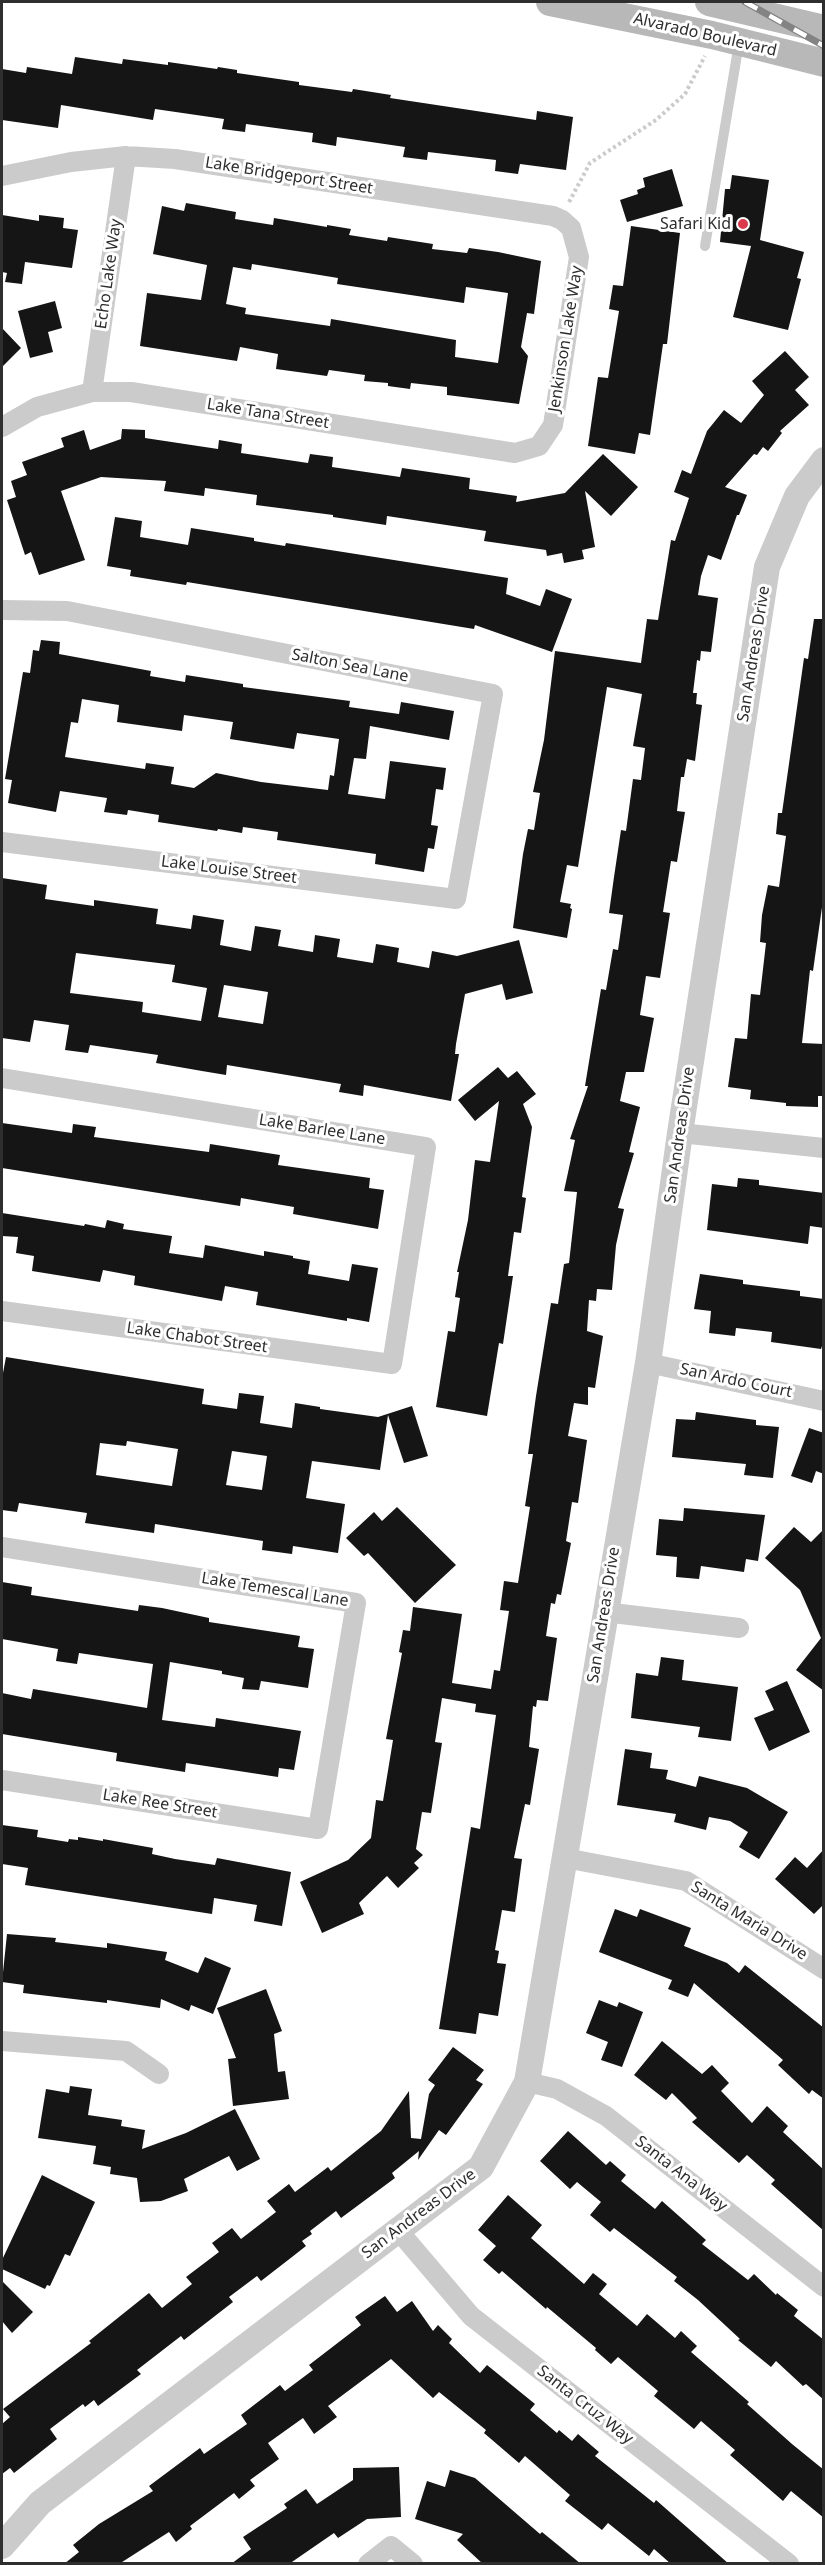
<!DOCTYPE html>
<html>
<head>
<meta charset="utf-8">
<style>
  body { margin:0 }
  #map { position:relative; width:825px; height:2565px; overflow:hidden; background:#fff; font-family:"Noto Sans",sans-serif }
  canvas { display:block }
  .frame { position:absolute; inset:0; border:3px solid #2e2e2e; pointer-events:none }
</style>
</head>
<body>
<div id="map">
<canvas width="825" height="2565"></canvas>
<div class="frame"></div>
</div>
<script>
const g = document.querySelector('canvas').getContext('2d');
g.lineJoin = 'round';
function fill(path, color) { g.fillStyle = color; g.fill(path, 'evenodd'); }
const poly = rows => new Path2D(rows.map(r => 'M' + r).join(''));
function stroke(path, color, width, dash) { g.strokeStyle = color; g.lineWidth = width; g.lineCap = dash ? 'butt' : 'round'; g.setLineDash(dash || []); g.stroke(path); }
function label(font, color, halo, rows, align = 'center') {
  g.font = font + ' "Noto Sans",sans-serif'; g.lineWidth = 6; g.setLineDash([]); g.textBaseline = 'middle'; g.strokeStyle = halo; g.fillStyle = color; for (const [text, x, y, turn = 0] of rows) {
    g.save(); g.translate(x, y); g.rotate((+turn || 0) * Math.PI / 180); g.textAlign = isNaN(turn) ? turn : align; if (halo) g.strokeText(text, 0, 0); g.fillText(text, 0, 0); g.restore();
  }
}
fill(poly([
  [75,57,122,64,123,59,168,65,168,62,217,69,218,67,237,70,237,73,299,82,299,85,352,92,353,89,391,95,390,98,536,120,537,111,573,117,566,170,520,164,518,174,495,171,496,160,428,152,427,160,403,157,405,147,337,137,336,146,312,142,313,133,246,124,245,132,222,129,224,119,155,109,153,120,61,105,58,128,2,120,2,69,26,73,27,67,72,74],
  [672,169,683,206,627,222,620,200,638,194,637,190,645,187,643,178],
  [732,175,769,180,760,240,804,252,797,278,801,279,788,330,733,317,751,246,720,242,725,189,730,189],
  [186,203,236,212,235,219,273,225,274,218,327,227,327,225,351,229,349,235,387,241,388,237,433,244,432,249,467,253,469,248,498,252,541,261,534,314,527,313,521,347,528,356,519,404,447,395,447,387,411,383,410,389,388,386,388,383,364,381,365,375,329,370,327,376,276,369,278,354,240,347,237,361,140,346,147,293,201,300,207,265,153,254,162,206,184,211],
  [252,264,338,278,337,284,464,303,466,287,508,293,498,363,455,357,456,340,331,319,330,326,245,314,246,308,226,304,233,267,251,270],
  [2,215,39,221,39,215,64,218,63,228,78,230,72,268,25,262,22,284,5,282,7,273,2,272],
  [631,226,680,233,669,327,667,344,663,344,650,435,639,433,635,454,588,446,598,377,608,378,619,311,609,309,613,285,623,286],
  [55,301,62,328,48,332,53,352,30,358,18,311],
  [2,328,21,348,2,367],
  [785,351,809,377,795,390,809,405,780,431,782,433,768,451,763,447,757,455,754,454,725,487,747,495,739,515,737,515,721,560,708,555,701,576,698,595,718,598,711,652,701,651,700,661,697,660,693,693,697,693,696,704,702,705,695,761,687,759,684,777,681,777,677,811,685,812,677,862,671,861,663,912,670,913,660,978,646,976,640,1015,654,1018,644,1072,626,1072,620,1101,640,1107,629,1152,634,1153,618,1208,624,1209,616,1245,612,1290,597,1289,596,1301,589,1300,587,1331,603,1336,595,1388,588,1387,588,1405,574,1403,568,1436,587,1440,578,1503,572,1502,566,1541,571,1543,561,1595,557,1594,555,1604,551,1603,546,1636,557,1638,548,1701,537,1700,536,1707,533,1706,529,1747,539,1749,530,1805,525,1804,514,1858,522,1859,515,1912,502,1910,495,1950,499,1951,497,1963,506,1964,498,2016,479,2013,476,2034,439,2029,471,1827,480,1829,496,1715,475,1712,476,1704,442,1698,435,1742,442,1743,431,1813,422,1812,416,1849,423,1855,414,1863,419,1868,398,1888,387,1876,359,1903,364,1914,322,1933,300,1882,348,1860,371,1838,376,1800,383,1801,393,1740,386,1739,402,1653,399,1652,403,1630,410,1631,413,1607,462,1614,452,1683,491,1689,494,1670,500,1671,509,1611,500,1610,504,1581,518,1583,530,1507,525,1506,533,1454,528,1454,536,1396,551,1303,558,1304,564,1264,569,1263,577,1192,564,1191,575,1140,570,1139,588,1086,585,1086,601,989,606,990,613,949,618,950,623,915,609,913,614,877,621,830,626,831,633,779,641,780,645,748,633,746,642,694,607,687,578,867,567,865,560,902,571,904,570,908,572,909,567,938,513,928,523,854,528,829,534,830,540,793,533,792,544,740,555,651,641,663,647,619,658,620,671,540,675,541,689,498,674,492,682,470,691,474,707,431,724,410,741,423,764,395,752,381],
  [122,429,145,430,145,438,218,449,219,440,242,444,241,453,308,463,310,454,333,457,332,467,400,477,402,468,470,478,469,489,517,496,516,502,565,493,603,454,638,487,611,516,585,491,595,547,582,550,584,559,564,563,562,553,547,556,546,550,484,541,486,531,387,516,386,525,333,517,333,515,256,505,257,495,205,488,204,496,164,491,166,481,101,477,61,491,85,560,39,575,31,552,25,555,7,500,16,497,11,481,27,475,22,462,64,447,61,438,84,430,90,450,121,439],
  [115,517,142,521,140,537,188,545,191,528,254,538,254,541,285,546,286,543,508,578,506,594,540,606,546,589,572,599,552,652,475,625,474,629,187,582,186,585,130,576,131,570,107,566],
  [814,619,824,619,824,893,813,971,810,970,802,1043,824,1044,824,1096,818,1096,818,1107,786,1106,786,1103,750,1099,751,1090,728,1087,735,1038,747,1039,751,994,760,995,766,943,760,942,762,915,768,885,779,887,786,836,776,834,778,813,782,813,804,658,808,659],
  [41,640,60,642,59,654,151,671,150,676,185,682,186,675,243,684,243,687,350,701,349,707,399,714,401,702,454,711,449,740,370,726,366,759,354,758,348,794,385,799,390,761,446,768,443,790,436,789,431,825,438,826,434,849,428,848,424,872,375,864,376,854,277,840,278,832,243,827,242,833,218,829,217,831,158,822,159,815,128,810,127,815,104,812,107,798,60,791,56,812,8,803,12,780,5,779,23,672,30,673,33,650,39,651],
  [82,699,119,705,117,722,182,731,184,715,233,722,230,739,294,749,297,733,339,739,334,776,330,775,328,790,261,782,216,773,194,788,171,784,174,767,146,763,145,769,65,757,71,722,78,723],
  [2,878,47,885,45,899,94,906,94,900,158,909,156,924,191,929,193,915,224,920,220,945,251,951,255,926,281,930,278,946,313,952,315,935,340,939,337,957,373,963,376,944,399,948,397,962,429,968,432,951,457,956,519,940,533,993,506,1000,502,984,465,994,456,1044,455,1054,459,1054,451,1101,364,1085,363,1096,339,1092,341,1084,227,1065,226,1075,202,1071,156,1063,158,1055,90,1045,88,1053,65,1050,69,1025,34,1020,30,1042,2,1038],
  [76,953,175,965,172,982,207,988,201,1021,142,1012,143,1002,70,993],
  [224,985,268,992,263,1024,218,1017],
  [498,1067,508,1078,517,1071,536,1094,523,1104,532,1127,522,1197,526,1198,521,1233,514,1232,508,1276,513,1276,503,1344,499,1343,487,1416,436,1407,448,1331,455,1332,460,1298,455,1297,459,1272,457,1272,468,1220,475,1160,490,1162,499,1101,475,1121,458,1100],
  [2,1123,72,1133,73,1124,96,1127,94,1137,209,1152,210,1144,280,1155,278,1165,370,1178,369,1188,384,1190,378,1229,293,1214,294,1207,241,1198,240,1206,2,1168],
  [738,1178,759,1180,759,1185,824,1193,824,1228,810,1226,808,1244,707,1230,712,1184,737,1187],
  [2,1213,84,1226,85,1224,105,1228,107,1220,124,1224,123,1229,172,1236,169,1253,203,1258,205,1245,264,1256,264,1251,293,1256,293,1258,310,1261,308,1274,349,1281,352,1264,378,1268,369,1322,347,1318,347,1321,256,1305,258,1292,225,1286,222,1301,134,1285,135,1276,103,1270,100,1282,32,1271,34,1256,16,1253,18,1237,2,1236],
  [700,1274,743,1280,743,1284,800,1291,800,1296,824,1299,824,1340,821,1349,771,1342,772,1332,736,1328,735,1336,709,1333,711,1311,694,1309],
  [6,1357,204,1389,202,1404,237,1409,239,1393,264,1396,260,1423,292,1428,295,1403,320,1407,320,1409,378,1417,412,1406,428,1456,404,1463,388,1415,380,1470,312,1461,306,1498,345,1504,338,1553,293,1546,292,1554,262,1550,263,1541,155,1524,154,1533,85,1523,87,1513,19,1503,17,1512,2,1510,2,1372,3,1373],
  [127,1441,178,1449,172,1486,96,1475,100,1443,126,1446],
  [232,1451,267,1456,262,1490,226,1485],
  [696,1412,756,1420,756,1425,779,1427,773,1478,744,1475,746,1464,672,1457,676,1419,695,1420],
  [809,1428,824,1433,824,1474,816,1471,812,1483,791,1476],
  [397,1507,456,1565,415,1603,368,1553,364,1556,346,1538,374,1512,382,1521],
  [684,1508,765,1515,758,1561,746,1559,744,1572,701,1566,699,1579,676,1577,677,1557,656,1555,659,1519,683,1521],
  [794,1527,811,1542,824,1529,824,1691,796,1670,821,1638,800,1590,765,1558],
  [2,1582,32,1587,31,1595,138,1611,139,1605,162,1608,209,1618,209,1622,300,1636,298,1647,314,1649,308,1688,261,1681,259,1690,242,1689,244,1678,222,1674,222,1671,170,1662,162,1720,215,1727,216,1718,301,1731,294,1770,279,1768,278,1777,186,1763,185,1772,116,1761,117,1753,2,1734,2,1693,31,1699,33,1689,147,1708,153,1664,79,1653,77,1664,56,1661,58,1649,2,1639],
  [661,1657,684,1660,682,1680,738,1687,731,1741,698,1737,700,1727,631,1718,636,1673,658,1676],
  [787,1681,810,1732,769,1751,754,1718,774,1710,765,1691],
  [625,1749,652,1753,650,1768,668,1770,666,1779,696,1787,699,1776,747,1788,788,1812,759,1859,739,1847,748,1832,730,1821,709,1817,706,1830,674,1822,676,1814,617,1805],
  [2,1825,38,1830,37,1837,68,1842,69,1839,78,1840,78,1837,103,1841,103,1839,153,1848,152,1854,175,1859,215,1865,217,1858,291,1872,282,1926,254,1921,257,1905,214,1898,212,1914,25,1885,28,1868,2,1864],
  [824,1849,824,1904,814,1914,775,1879,795,1857,807,1868],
  [615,1909,637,1917,640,1909,691,1928,684,1946,727,1963,739,1973,745,1965,824,2028,824,2099,812,2090,809,2094,778,2065,783,2060,694,1983,688,1997,668,1989,672,1980,599,1952],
  [7,1934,56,1938,55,1942,107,1948,107,1943,167,1952,165,1960,198,1973,205,1957,231,1968,213,2014,191,2005,189,2011,161,1999,160,2008,107,2000,107,2003,23,1993,24,1985,2,1982],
  [266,1989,282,2031,274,2034,278,2072,285,2071,289,2099,233,2106,228,2059,236,2058,217,2008],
  [599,2000,617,2007,619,2002,643,2012,622,2067,601,2060,608,2042,586,2033],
  [662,2041,702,2074,712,2065,729,2083,721,2091,752,2123,767,2106,788,2126,783,2132,824,2170,824,2231,771,2184,775,2180,747,2155,739,2163,692,2122,697,2118,672,2093,666,2100,634,2075],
  [453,2047,484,2070,476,2080,483,2084,446,2135,439,2130,418,2160,419,2151,392,2173,395,2178,341,2218,336,2211,310,2231,312,2234,302,2241,306,2246,292,2257,261,2281,257,2276,229,2297,233,2302,184,2340,181,2336,137,2370,141,2374,98,2406,94,2400,85,2407,83,2404,50,2429,57,2439,14,2473,10,2468,2,2474,2,2424,10,2417,3,2409,91,2343,89,2341,149,2293,162,2308,192,2284,186,2277,219,2252,212,2243,232,2228,241,2239,276,2212,267,2201,289,2184,295,2192,328,2167,331,2171,381,2131,409,2091,411,2138,421,2139,429,2094,435,2085,428,2080],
  [70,2086,92,2089,88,2115,122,2120,121,2126,145,2130,142,2149,186,2133,235,2109,260,2159,237,2171,229,2156,184,2179,188,2191,161,2201,140,2202,137,2178,110,2174,111,2167,93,2164,96,2146,38,2138,46,2089,69,2093],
  [568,2131,606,2165,610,2161,626,2175,621,2181,655,2209,662,2201,706,2240,702,2244,748,2280,754,2274,776,2295,777,2293,798,2310,794,2316,824,2340,824,2400,806,2384,803,2386,776,2361,771,2367,738,2340,740,2339,698,2300,674,2281,677,2277,614,2228,610,2232,590,2215,601,2202,577,2182,570,2189,540,2161],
  [42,2175,95,2202,70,2256,65,2254,50,2286,47,2285,45,2289,2,2269,2,2260],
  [508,2195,542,2225,531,2238,584,2284,593,2273,607,2284,599,2294,637,2326,647,2314,675,2338,681,2331,697,2346,691,2352,749,2402,747,2404,792,2444,824,2470,824,2518,791,2491,783,2501,730,2455,735,2450,701,2421,694,2429,654,2396,658,2391,618,2357,611,2364,595,2350,596,2348,547,2307,546,2309,502,2271,499,2274,483,2260,496,2246,478,2230],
  [2,2281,33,2312,12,2333,2,2321],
  [385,2296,397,2312,412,2301,433,2331,438,2325,452,2339,449,2343,480,2373,487,2365,535,2404,530,2410,557,2433,559,2430,572,2441,578,2434,599,2452,595,2456,654,2503,656,2500,729,2564,671,2564,654,2549,649,2556,608,2523,602,2530,565,2501,570,2495,525,2456,519,2463,484,2433,486,2430,439,2392,433,2398,391,2359,328,2406,337,2417,314,2434,303,2418,268,2443,279,2459,250,2480,255,2486,239,2499,234,2493,190,2526,192,2529,176,2542,169,2532,119,2564,64,2564,79,2552,73,2545,99,2524,153,2491,149,2486,200,2448,204,2454,247,2424,241,2415,280,2385,285,2391,313,2370,309,2365,361,2325,355,2317],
  [399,2467,401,2517,367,2519,338,2538,334,2533,289,2564,231,2564,251,2549,243,2537,287,2508,284,2504,306,2489,317,2504,353,2480,353,2468],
  [450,2470,475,2478,540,2534,542,2532,581,2564,483,2564,457,2540,463,2534,415,2519,427,2481,445,2487]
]), '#151515');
stroke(poly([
  [569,202,590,163,656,120,685,94,705,56]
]), '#cbcbcb', 4, [3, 3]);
stroke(poly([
  [705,246,739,43]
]), '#cbcbcb', 10);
stroke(poly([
  [2,176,71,162,126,156,175,159,553,216,562,220,571,228,579,257,553,425,539,446,515,453,131,392,92,392,37,407,2,427],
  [92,392,126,156],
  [2,610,67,611,493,694,456,899,2,842],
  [2,1078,426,1147,392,1364,2,1311],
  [680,1133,824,1148],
  [648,1363,824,1401],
  [2,1547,356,1603,318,1829,2,1780],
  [604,1612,739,1628],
  [565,1858,686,1881,824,1969],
  [2,2041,126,2051,159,2074],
  [527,2082,557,2089,606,2116,824,2287],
  [397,2229,471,2316,789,2564],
  [368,2564,391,2546,413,2564]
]), '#cbcbcb', 20);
stroke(poly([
  [2,2546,40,2503,481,2167,527,2082,648,1363,680,1133,767,567,797,496,824,460]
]), '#cbcbcb', 26);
stroke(poly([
  [550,2,712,35,824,63],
  [709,2,824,29]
]), '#b8b8b8', 28);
const rail = poly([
  [745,2,824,46]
]);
stroke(rail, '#838383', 7);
stroke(rail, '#fff', 4.5, [14]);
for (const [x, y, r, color] of [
  [743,224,6,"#d93b4d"]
]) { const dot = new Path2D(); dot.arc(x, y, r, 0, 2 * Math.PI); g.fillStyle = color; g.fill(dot); stroke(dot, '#fff', 2); }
label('16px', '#2e2e2e', '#fff', [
  ["Alvarado Boulevard",705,35,13],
  ["Lake Bridgeport Street",289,176,9],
  ["Echo Lake Way",109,274,-82],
  ["Jenkinson Lake Way",566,339,-81],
  ["Lake Tana Street",268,414,9],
  ["San Andreas Drive",754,654,-81],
  ["Salton Sea Lane",350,666,11],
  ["Lake Louise Street",229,870,7],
  ["Lake Barlee Lane",322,1130,9],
  ["San Andreas Drive",680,1135,-82],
  ["Lake Chabot Street",197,1338,8],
  ["San Ardo Court",736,1381,12],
  ["Lake Temescal Lane",275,1590,9],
  ["San Andreas Drive",604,1615,-81],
  ["Lake Ree Street",160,1804,9],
  ["Santa Maria Drive",749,1921,32],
  ["Santa Ana Way",681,2174,38],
  ["San Andreas Drive",419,2214,-37],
  ["Santa Cruz Way",585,2405,38]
]);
label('16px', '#2e2e2e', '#fff', [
  ["Safari Kid",731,224]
], 'right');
</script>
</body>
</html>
